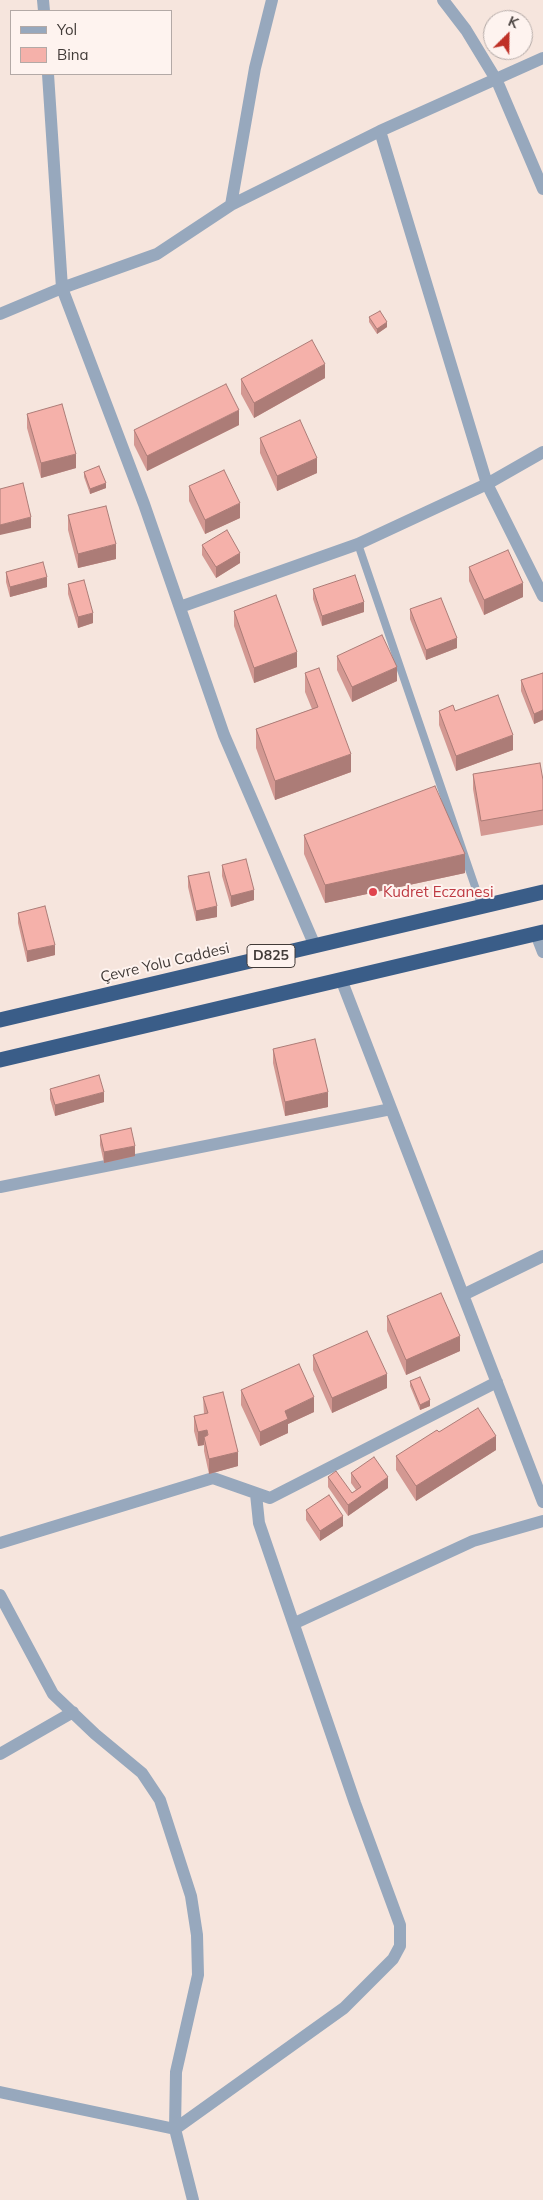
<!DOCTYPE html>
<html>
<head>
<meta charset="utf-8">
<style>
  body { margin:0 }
  #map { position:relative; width:543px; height:2200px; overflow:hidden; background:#f6e5dd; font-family:Mulish,sans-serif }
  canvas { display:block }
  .legend { position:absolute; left:10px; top:10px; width:162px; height:65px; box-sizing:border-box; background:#fef3ef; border:1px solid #b3a9a6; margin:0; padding:6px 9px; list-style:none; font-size:15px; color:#423b38 }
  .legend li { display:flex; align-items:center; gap:10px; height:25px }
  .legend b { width:25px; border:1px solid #b3a9a6 }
  .north { position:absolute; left:483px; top:10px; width:50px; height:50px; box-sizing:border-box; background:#fef3ef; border:1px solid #b3a9a6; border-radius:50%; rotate:23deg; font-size:14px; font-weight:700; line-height:20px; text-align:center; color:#423b38 }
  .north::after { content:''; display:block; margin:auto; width:18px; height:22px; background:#bf3127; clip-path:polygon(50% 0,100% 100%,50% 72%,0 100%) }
</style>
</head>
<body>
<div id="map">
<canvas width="543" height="2200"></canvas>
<ul class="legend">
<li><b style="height:6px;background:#97a8bd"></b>Yol</li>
<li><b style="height:14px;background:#f5b1aa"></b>Bina</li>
</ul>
<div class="north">K</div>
</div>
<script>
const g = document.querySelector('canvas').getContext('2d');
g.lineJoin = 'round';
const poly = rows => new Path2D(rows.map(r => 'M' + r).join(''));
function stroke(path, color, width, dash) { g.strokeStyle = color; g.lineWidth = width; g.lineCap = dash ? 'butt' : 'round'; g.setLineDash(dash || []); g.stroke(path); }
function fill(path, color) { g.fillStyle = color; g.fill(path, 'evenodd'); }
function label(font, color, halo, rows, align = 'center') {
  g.font = font + ' Mulish,sans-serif'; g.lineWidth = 4; g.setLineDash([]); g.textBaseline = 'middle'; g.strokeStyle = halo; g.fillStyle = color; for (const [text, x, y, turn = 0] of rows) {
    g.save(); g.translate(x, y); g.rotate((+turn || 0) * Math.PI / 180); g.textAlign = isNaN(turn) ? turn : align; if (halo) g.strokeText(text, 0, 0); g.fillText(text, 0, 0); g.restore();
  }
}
stroke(poly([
  [358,544,482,907]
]), '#97a8bd', 8);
stroke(poly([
  [43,0,44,11],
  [443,0,466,30,497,81,543,189],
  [48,74,62,288,144,504,224,735,315,946],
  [380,131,487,484,543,596],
  [231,205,255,68,272,0],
  [0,314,62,288,157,254,231,205,380,131,543,58],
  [180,607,358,544,487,484,543,452],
  [536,934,543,952],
  [341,979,543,1502],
  [0,1187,391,1109],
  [463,1295,543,1256],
  [0,1543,213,1478,270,1498,497,1382],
  [0,1595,53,1694,95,1734,142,1773,160,1800,191,1896,197,1935,198,1975,176,2072,175,2129,193,2200],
  [295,1623,473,1541,543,1521],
  [0,1754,73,1712],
  [0,2092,175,2129,344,2008,393,1959,400,1946,400,1925,355,1803,259,1523,256,1494]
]), '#97a8bd', 12);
stroke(poly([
  [0,1020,543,892],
  [0,1060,543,932]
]), '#3a5d88', 15);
fill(poly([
  [369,317,387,327,377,334,369,322],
  [325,378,254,418,241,394,241,379],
  [27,414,76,468,41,478,27,428],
  [239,425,147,471,134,445,134,430],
  [260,438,317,473,277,491,260,453],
  [84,472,106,488,90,494,84,477],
  [189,486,240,518,205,534,189,501],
  [68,515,116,559,78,568,68,530],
  [202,545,240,563,216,578,202,555],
  [469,567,523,597,484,615,469,581],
  [6,572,47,587,10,597,6,582],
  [68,584,93,623,78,628,68,594],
  [313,589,364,612,322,626,313,599],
  [410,609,457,648,426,660,410,619],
  [234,611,297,667,254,683,234,626],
  [337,656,397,681,352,702,337,670],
  [305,673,351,772,275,800,256,748,256,729,312,709,305,692],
  [543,673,543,720,534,724,521,691,521,680],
  [439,711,455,711,513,750,456,771,439,725],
  [473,774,543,780,543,825,481,836,473,789],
  [304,835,465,873,325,903,304,854],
  [222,865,254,900,231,907,222,876],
  [188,876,217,917,196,921,188,887],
  [18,913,55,955,27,962,18,923],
  [273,1049,328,1107,285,1116,273,1063],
  [50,1089,104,1102,55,1116,50,1099],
  [100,1135,135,1156,104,1163,100,1145],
  [387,1316,460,1351,406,1375,387,1331],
  [313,1355,387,1388,332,1413,313,1370],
  [410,1381,430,1406,420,1410,410,1386],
  [241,1390,314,1412,288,1424,288,1433,260,1446,241,1405],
  [203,1397,238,1466,209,1474,204,1451,204,1445,198,1446,194,1431,194,1416,204,1414],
  [439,1432,496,1450,416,1501,396,1470,396,1456],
  [351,1473,388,1488,348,1516,328,1487,328,1477,352,1493,356,1490,351,1483],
  [306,1510,343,1526,320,1541,306,1520]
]), '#d39892');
fill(poly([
  [387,322,387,327,377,334,377,329],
  [325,364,325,378,254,418,254,403],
  [239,410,239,425,147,471,147,456],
  [76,454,76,468,41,478,41,463],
  [317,458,317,473,277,491,277,476],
  [106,483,106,488,90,494,90,489],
  [240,503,240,518,205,534,205,520],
  [31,517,31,528,0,535,0,525],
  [116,544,116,559,78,568,78,554],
  [240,553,240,563,216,578,216,567],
  [47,577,47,587,10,597,10,587],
  [523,583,523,597,484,615,484,600],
  [364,602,364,612,322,626,322,616],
  [93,613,93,623,78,628,78,617],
  [457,638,457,648,426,660,426,650],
  [297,652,297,667,254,683,254,668],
  [397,667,397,681,352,702,352,687],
  [543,710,543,720,534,724,534,714],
  [513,735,513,750,456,771,456,756],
  [351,754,351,772,275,800,275,781],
  [465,854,465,873,325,903,325,885],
  [254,890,254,900,231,907,231,896],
  [217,906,217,917,196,921,196,911],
  [55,945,55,955,27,962,27,951],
  [104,1092,104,1102,55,1116,55,1105],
  [328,1092,328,1107,285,1116,285,1102],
  [135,1146,135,1156,104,1163,104,1152],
  [460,1336,460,1351,406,1375,406,1360],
  [387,1374,387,1388,332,1413,332,1398],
  [314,1397,314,1412,288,1424,288,1433,260,1446,260,1432,285,1411],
  [430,1400,430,1406,420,1410,420,1405],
  [207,1430,207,1444,204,1437,204,1445,198,1446,198,1432],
  [496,1436,496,1450,416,1501,416,1486],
  [238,1452,238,1466,209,1474,209,1459],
  [388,1477,388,1488,348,1516,348,1505],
  [343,1516,343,1526,320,1541,320,1531]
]), '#ac7c77');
const building = poly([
  [380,311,387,322,377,329,369,317,380,311],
  [312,340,325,364,254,403,241,379,312,340],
  [226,384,239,410,147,456,134,430,226,384],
  [62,404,76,454,41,463,27,414,62,404],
  [300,420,317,458,277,476,260,438,300,420],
  [99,466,106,483,90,489,84,472,99,466],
  [224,470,240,503,205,520,189,486,224,470],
  [23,483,31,517,0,525,0,489,23,483],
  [106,506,116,544,78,554,68,515,106,506],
  [227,530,240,553,216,567,202,545,227,530],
  [508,550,523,583,484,600,469,567,508,550],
  [43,562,47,577,10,587,6,572,43,562],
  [355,575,364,602,322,616,313,589,355,575],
  [84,580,93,613,78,617,68,584,84,580],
  [276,595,297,652,254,668,234,611,276,595],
  [441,598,457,638,426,650,410,609,441,598],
  [382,635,397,667,352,687,337,656,382,635],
  [319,668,351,754,275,781,256,729,318,707,305,673,319,668],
  [543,673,543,710,534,714,521,680,543,673],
  [498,695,513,735,456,756,439,711,453,705,455,711,498,695],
  [540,763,543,780,543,810,481,821,473,774,540,763],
  [435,786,465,854,325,885,304,835,435,786],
  [246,859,254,890,231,896,222,865,246,859],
  [209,872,217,906,196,911,188,876,209,872],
  [45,906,55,945,27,951,18,913,45,906],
  [315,1039,328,1092,285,1102,273,1049,315,1039],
  [99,1075,104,1092,55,1105,50,1089,99,1075],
  [131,1128,135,1146,104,1152,100,1135,131,1128],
  [441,1293,460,1336,406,1360,387,1316,441,1293],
  [367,1331,387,1374,332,1398,313,1355,367,1331],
  [299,1364,314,1397,285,1411,288,1419,260,1432,241,1390,299,1364],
  [420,1377,430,1400,420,1405,410,1381,420,1377],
  [223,1392,238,1452,209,1459,204,1437,208,1435,207,1430,198,1432,194,1416,208,1413,203,1397,223,1392],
  [478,1408,496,1436,416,1486,396,1456,437,1430,439,1432,478,1408],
  [374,1457,388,1477,348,1505,328,1477,336,1471,352,1493,361,1487,351,1473,374,1457],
  [329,1495,343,1516,320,1531,306,1510,329,1495]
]);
fill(building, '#f5b1aa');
stroke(building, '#ac7c77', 1);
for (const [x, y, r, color] of [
  [373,892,5,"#e0444e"]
]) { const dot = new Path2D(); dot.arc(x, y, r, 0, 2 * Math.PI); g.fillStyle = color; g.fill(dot); stroke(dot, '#fef3ef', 2); }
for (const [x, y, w] of [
  [271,956,48]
]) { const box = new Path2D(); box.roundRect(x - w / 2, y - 11.5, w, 23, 4); g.fillStyle = '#fef3ef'; g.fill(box); stroke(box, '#423b38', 1); }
label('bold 14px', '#423b38', null, [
  ["D825",271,956]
]);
label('15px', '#be3a42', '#fef3ef', [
  ["Kudret Eczanesi",383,892]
], 'left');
label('15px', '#423b38', '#fef3ef', [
  ["Çevre Yolu Caddesi",165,963,-13]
]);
</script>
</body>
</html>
